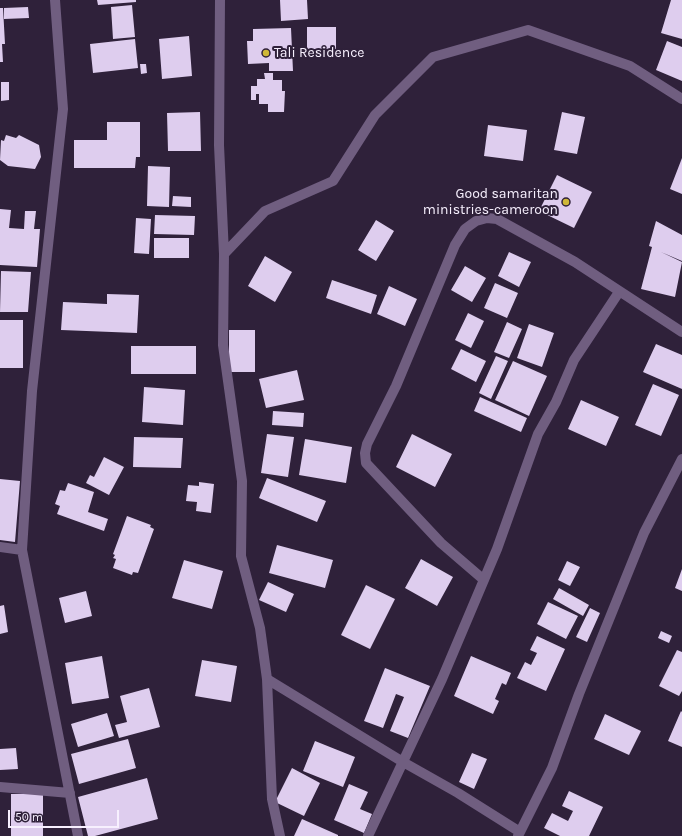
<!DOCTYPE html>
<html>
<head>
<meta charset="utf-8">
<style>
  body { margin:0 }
  #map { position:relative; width:682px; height:836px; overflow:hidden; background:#2f213a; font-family:Karla,sans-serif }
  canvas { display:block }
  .scale { position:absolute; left:8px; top:810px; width:111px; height:18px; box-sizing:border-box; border:2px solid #f7f0fe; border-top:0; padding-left:5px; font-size:12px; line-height:14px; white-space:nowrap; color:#f7f0fe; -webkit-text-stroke:3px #2f213a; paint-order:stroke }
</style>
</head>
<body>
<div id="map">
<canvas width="682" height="836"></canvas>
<div class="scale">50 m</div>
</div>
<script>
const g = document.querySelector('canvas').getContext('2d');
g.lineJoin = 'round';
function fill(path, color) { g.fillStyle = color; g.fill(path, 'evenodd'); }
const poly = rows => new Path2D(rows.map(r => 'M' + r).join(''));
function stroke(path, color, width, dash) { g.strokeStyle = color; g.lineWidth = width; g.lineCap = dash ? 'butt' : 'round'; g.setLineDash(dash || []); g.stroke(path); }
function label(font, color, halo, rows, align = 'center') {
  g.font = font + ' Karla,sans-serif'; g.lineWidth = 4; g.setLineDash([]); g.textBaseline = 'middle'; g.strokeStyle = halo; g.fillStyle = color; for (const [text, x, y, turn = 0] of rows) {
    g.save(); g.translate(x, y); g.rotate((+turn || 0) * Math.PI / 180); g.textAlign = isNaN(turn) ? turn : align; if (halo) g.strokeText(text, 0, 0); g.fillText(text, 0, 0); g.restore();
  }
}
fill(poly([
  [97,0,136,0,136,2,98,5],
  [280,0,307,0,308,19,281,21],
  [671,0,682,0,682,39,661,33],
  [132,5,135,37,113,39,111,7],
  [28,7,29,18,4,19,4,8],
  [0,8,3,8,5,44,2,44,3,62,0,62],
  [307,27,336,27,336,49,307,49],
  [291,28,293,71,269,71,269,63,248,64,247,41,253,41,253,29],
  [189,36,192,76,162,79,159,39],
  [135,39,138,68,93,73,90,44],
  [667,41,682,47,682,81,656,70],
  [140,64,146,64,147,73,141,74],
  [264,73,273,73,273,80,282,80,282,91,285,91,284,112,268,112,268,104,259,104,259,94,256,94,256,100,251,100,251,86,257,86,257,79,265,79],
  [1,82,9,82,9,100,1,101],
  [200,112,201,151,168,151,167,113],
  [562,112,585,117,577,154,554,150],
  [107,122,140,122,140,157,136,157,135,168,74,168,74,140,107,140],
  [488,125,527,130,523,161,484,156],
  [6,135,16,138,19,135,39,145,41,157,35,169,8,166,0,160,1,140,4,141],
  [682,158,682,194,670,189],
  [148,166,170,167,169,207,147,206],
  [557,175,592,192,574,228,539,211],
  [173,196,191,197,191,207,172,206],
  [0,209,11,210,9,228,24,229,25,211,36,211,34,229,40,229,37,267,0,265],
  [155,215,195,216,194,235,154,234],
  [136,218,151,219,149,254,134,253],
  [376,220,394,231,376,261,358,250],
  [656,221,682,235,682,261,661,252,682,262,675,297,641,289,652,247,649,246],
  [154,238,189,238,189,258,154,258],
  [509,252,531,262,519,287,498,276],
  [265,256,292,272,275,302,248,286],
  [465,266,486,278,472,302,451,290],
  [1,271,31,272,28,312,0,312],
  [332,280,377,295,371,314,326,298],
  [495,283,518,293,507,318,484,308],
  [389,286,417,299,405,326,377,314],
  [107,294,139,295,137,333,61,330,63,302,107,304],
  [468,313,484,321,471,348,455,340],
  [0,320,23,320,23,368,0,368],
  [507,322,522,329,509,358,494,352],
  [529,324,554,333,542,367,517,358],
  [229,330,255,330,255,372,229,372],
  [656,344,682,355,682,389,643,372],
  [131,346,196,346,196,374,131,374],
  [461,349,486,361,476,382,451,369],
  [496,356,508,361,491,399,479,393],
  [513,361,547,376,529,416,495,400],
  [297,370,304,400,266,408,259,379],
  [653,384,679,395,661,436,635,425],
  [144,387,185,390,183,425,142,422],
  [480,397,527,418,521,432,474,411],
  [581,400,619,417,606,446,568,429],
  [273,411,304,413,303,427,272,425],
  [267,434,294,437,288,477,261,473],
  [412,434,452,454,435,487,396,467],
  [134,437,183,438,181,468,133,467],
  [305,439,352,447,346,483,299,475],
  [104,457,124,467,109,495,86,483,90,475,94,477],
  [267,478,326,501,317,522,259,498],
  [0,479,20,481,15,542,0,540],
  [199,482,214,484,211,513,196,511,197,502,186,501,188,485,199,486],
  [68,483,94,492,88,512,108,519,104,531,57,514,60,506,55,504,60,490,65,491],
  [127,516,151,525,150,527,154,529,138,573,133,572,132,575,113,568,116,559,113,558,115,555,113,554],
  [277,545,333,560,325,588,269,573],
  [421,559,453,577,437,606,405,588],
  [184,560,223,571,212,609,172,598],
  [567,561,580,567,570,586,558,580],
  [682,569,682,591,675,588],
  [268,582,294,594,286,612,259,600],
  [366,585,395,599,370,649,341,635],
  [559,588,589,605,583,616,553,599],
  [86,591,92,616,65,623,59,598],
  [548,602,578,616,566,639,537,624],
  [4,605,8,632,0,634,0,606],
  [590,608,600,613,587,642,576,637],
  [661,631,672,636,669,643,658,638],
  [537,636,565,649,546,691,517,678,525,662,531,665,537,653,530,650],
  [677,650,682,652,682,691,679,696,659,686],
  [102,656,109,698,72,704,65,663],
  [471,656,511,673,506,685,502,683,495,699,499,701,493,714,454,696],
  [202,660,237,666,231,702,195,696],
  [385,668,430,686,408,738,390,731,404,697,396,694,383,728,364,721],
  [149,688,160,727,119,738,115,725,127,722,120,696],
  [681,711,682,712,682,747,668,741],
  [107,713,114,736,78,747,71,724],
  [605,714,641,731,629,755,594,739],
  [128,739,136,768,79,784,71,754],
  [315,741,355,757,343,787,303,771],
  [16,748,18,769,0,770,0,749],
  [472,753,487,759,474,789,459,782],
  [292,768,320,783,304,816,275,802],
  [147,778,158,819,95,836,88,836,78,797],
  [349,784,368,792,360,809,372,814,364,833,334,820],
  [569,791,603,807,589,836,560,836,544,828,552,813,568,821,573,811,562,806],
  [11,794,43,794,43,836,11,836],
  [302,819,338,835,338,836,294,836]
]), '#decdee');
stroke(poly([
  [55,0,63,109,32,391,22,550,78,836],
  [220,0,219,145,224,254,223,345,242,481,241,556,260,628,267,679,272,799,280,836],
  [224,254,265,211,333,181,375,115,433,57,528,30,630,66,682,99],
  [0,547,22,550],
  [484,580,441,543,366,463,365,453,367,444,396,386,455,245,465,229,476,221,487,218,497,219,575,262,682,332],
  [267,679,403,762,458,793,520,832,518,836],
  [0,787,70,793],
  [520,832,552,768,579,694,644,533,682,459],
  [368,836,442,679,497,549,538,434,556,402,574,360,619,292]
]), '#705e80', 10);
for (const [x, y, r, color] of [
  [266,53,4,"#cfb837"],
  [566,202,4,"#cfb837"]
]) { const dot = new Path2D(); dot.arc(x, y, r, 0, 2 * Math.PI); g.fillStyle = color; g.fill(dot); stroke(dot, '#2f213a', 1.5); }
label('14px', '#f7f0fe', '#2f213a', [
  ["Tali Residence",274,53],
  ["Good samaritan",558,194,"right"],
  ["ministries-cameroon",558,210,"right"]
], 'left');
</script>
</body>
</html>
